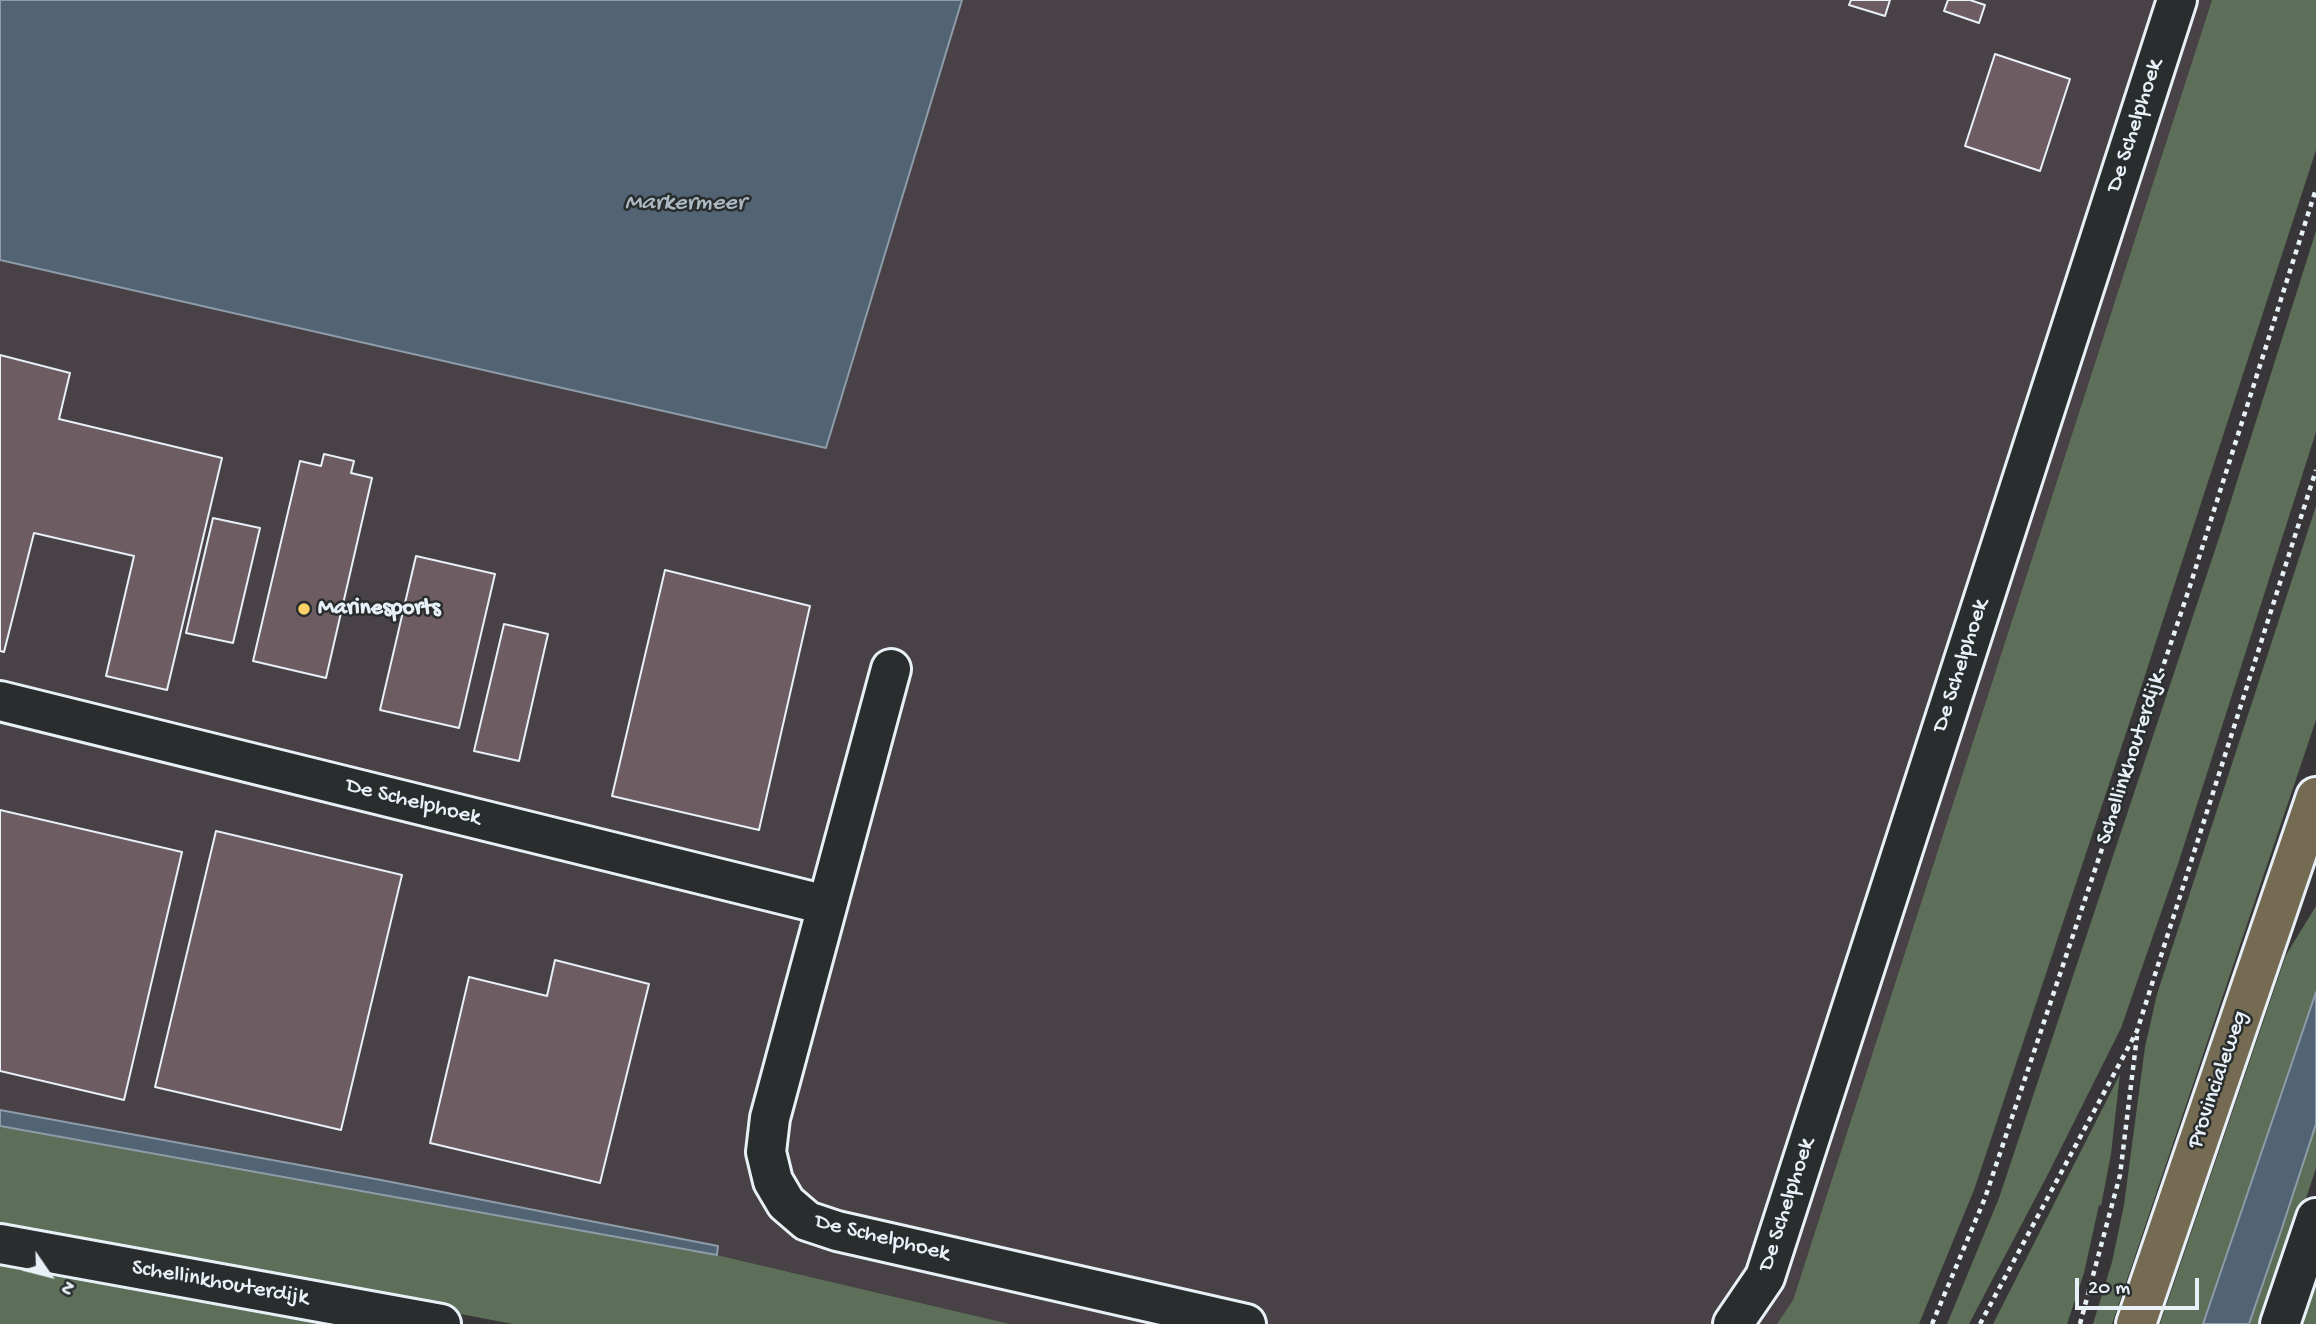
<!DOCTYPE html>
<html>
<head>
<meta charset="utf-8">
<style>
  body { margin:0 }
  #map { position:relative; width:2316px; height:1324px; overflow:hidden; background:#383639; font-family:"Gochi Hand",sans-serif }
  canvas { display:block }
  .north { position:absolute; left:14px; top:1240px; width:70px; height:70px; -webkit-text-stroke:5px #2a2d2e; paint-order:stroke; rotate:125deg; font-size:19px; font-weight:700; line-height:28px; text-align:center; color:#e8f1f8 }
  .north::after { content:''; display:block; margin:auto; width:24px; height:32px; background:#e8f1f8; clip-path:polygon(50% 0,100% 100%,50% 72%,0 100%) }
  .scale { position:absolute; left:2075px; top:1278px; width:124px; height:32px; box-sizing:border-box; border:4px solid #e8f1f8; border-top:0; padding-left:9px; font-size:21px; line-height:24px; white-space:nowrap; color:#e8f1f8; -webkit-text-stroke:5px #2a2d2e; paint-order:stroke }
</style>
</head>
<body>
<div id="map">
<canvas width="2316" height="1324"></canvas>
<div class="north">N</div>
<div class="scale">20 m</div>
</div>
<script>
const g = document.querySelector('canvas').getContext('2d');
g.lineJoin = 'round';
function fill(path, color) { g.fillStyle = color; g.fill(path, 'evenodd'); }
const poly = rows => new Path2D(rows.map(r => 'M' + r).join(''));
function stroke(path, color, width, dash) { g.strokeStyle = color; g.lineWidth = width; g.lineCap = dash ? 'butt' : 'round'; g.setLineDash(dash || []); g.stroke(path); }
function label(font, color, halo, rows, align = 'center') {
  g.font = font + ' "Gochi Hand",sans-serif'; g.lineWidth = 5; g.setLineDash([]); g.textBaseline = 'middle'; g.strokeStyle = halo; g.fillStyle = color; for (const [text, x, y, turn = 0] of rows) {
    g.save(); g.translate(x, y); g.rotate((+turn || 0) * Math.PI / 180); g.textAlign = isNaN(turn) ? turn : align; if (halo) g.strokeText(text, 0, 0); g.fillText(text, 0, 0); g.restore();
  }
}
fill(poly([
  [962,0,2212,0,1793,1300,1777,1324,1010,1324,717,1255,718,1246,381,1180,0,1110,0,260,187,301,933,90]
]), '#484146');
fill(poly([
  [2212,0,2316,0,2316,150,2135,706,1974,1190,1919,1324,1777,1324,1793,1300],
  [2316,231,2316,432,2178,864,2121,1028,2046,1178,1969,1324,1947,1324,1999,1198,2221,532],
  [2316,506,2316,720,2112,1324,2093,1324,2112,1262,2124,1205,2145,1047,2157,994],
  [2316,906,2316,992,2203,1324,2160,1324,2286,955],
  [2120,1074,2111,1154,2101,1206,2099,1205,2084,1273,2067,1324,1993,1324],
  [2316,1124,2316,1168,2265,1324,2249,1324],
  [0,1126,717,1255,1010,1324,513,1324,0,1227],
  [0,1259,358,1324,0,1324],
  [2316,1267,2316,1324,2297,1324]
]), '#5d6f58');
const water = poly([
  [0,0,962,0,826,448,0,260,0,0],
  [2316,992,2316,1124,2281,1231,2249,1324,2203,1324,2316,992],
  [0,1110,381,1180,718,1246,717,1255,0,1126,0,1110]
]);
fill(water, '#526474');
stroke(water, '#8e9ca9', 2);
const building = poly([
  [1851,0,1890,0,1885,16,1849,5,1851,0],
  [1948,0,1970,0,1985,5,1979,23,1944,11,1948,0],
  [1995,54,2070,79,2040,171,1965,146,1995,54],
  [0,355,70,373,59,419,222,458,167,690,106,676,134,556,34,533,4,652,0,651,0,355],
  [324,454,354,461,351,473,372,478,326,678,253,661,300,461,321,466,324,454],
  [213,518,260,528,233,643,186,633,213,518],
  [416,556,495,574,459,728,380,710,416,556],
  [665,570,810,606,759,830,612,796,665,570],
  [504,624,548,634,519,761,474,751,504,624],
  [0,810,182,852,124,1100,0,1071,0,810],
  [216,831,402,875,341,1130,155,1087,216,831],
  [555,960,649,984,600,1183,430,1143,469,977,547,996,555,960]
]);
fill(building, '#6e5c63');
stroke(building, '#e8f1f8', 2);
const minor = poly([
  [891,669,770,1118,766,1152,773,1181,786,1203,807,1221,837,1231,1246,1324],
  [0,701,826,905],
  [0,1244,441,1324],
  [1733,1324,1765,1277,2177,0],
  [2280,1324,2316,1218]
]);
const major = poly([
  [2136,1324,2316,797]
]);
stroke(minor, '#e8f1f8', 44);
stroke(major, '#e8f1f8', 44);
stroke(poly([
  [1932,1324,1985,1198,2189,589,2316,189],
  [1980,1324,2137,1031,2316,470],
  [2080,1324,2120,1175,2137,1036]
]), '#e8f1f8', 4.5, [5, 5]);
stroke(minor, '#2a2d2e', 38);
stroke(major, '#746b52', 38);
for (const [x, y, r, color] of [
  [304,609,7,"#ffd166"]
]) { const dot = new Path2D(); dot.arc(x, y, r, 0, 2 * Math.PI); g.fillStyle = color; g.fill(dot); stroke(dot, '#2a2d2e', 2.5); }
label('23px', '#e8f1f8', '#2a2d2e', [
  ["De Schelphoek",2136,126,-72],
  ["De Schelphoek",1962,666,-72],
  ["Schellinkhouterdijk",2132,759,-72],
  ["De Schelphoek",413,803,14],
  ["Provincialeweg",2219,1080,-71],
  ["De Schelphoek",1788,1205,-72],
  ["De Schelphoek",882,1239,14],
  ["Schellinkhouterdijk",220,1284,10]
]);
label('bold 23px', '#e8f1f8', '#2a2d2e', [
  ["Marinesports",318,609]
], 'left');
label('italic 24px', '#acb9c3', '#2a2d2e', [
  ["Markermeer",685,204]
]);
</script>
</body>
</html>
